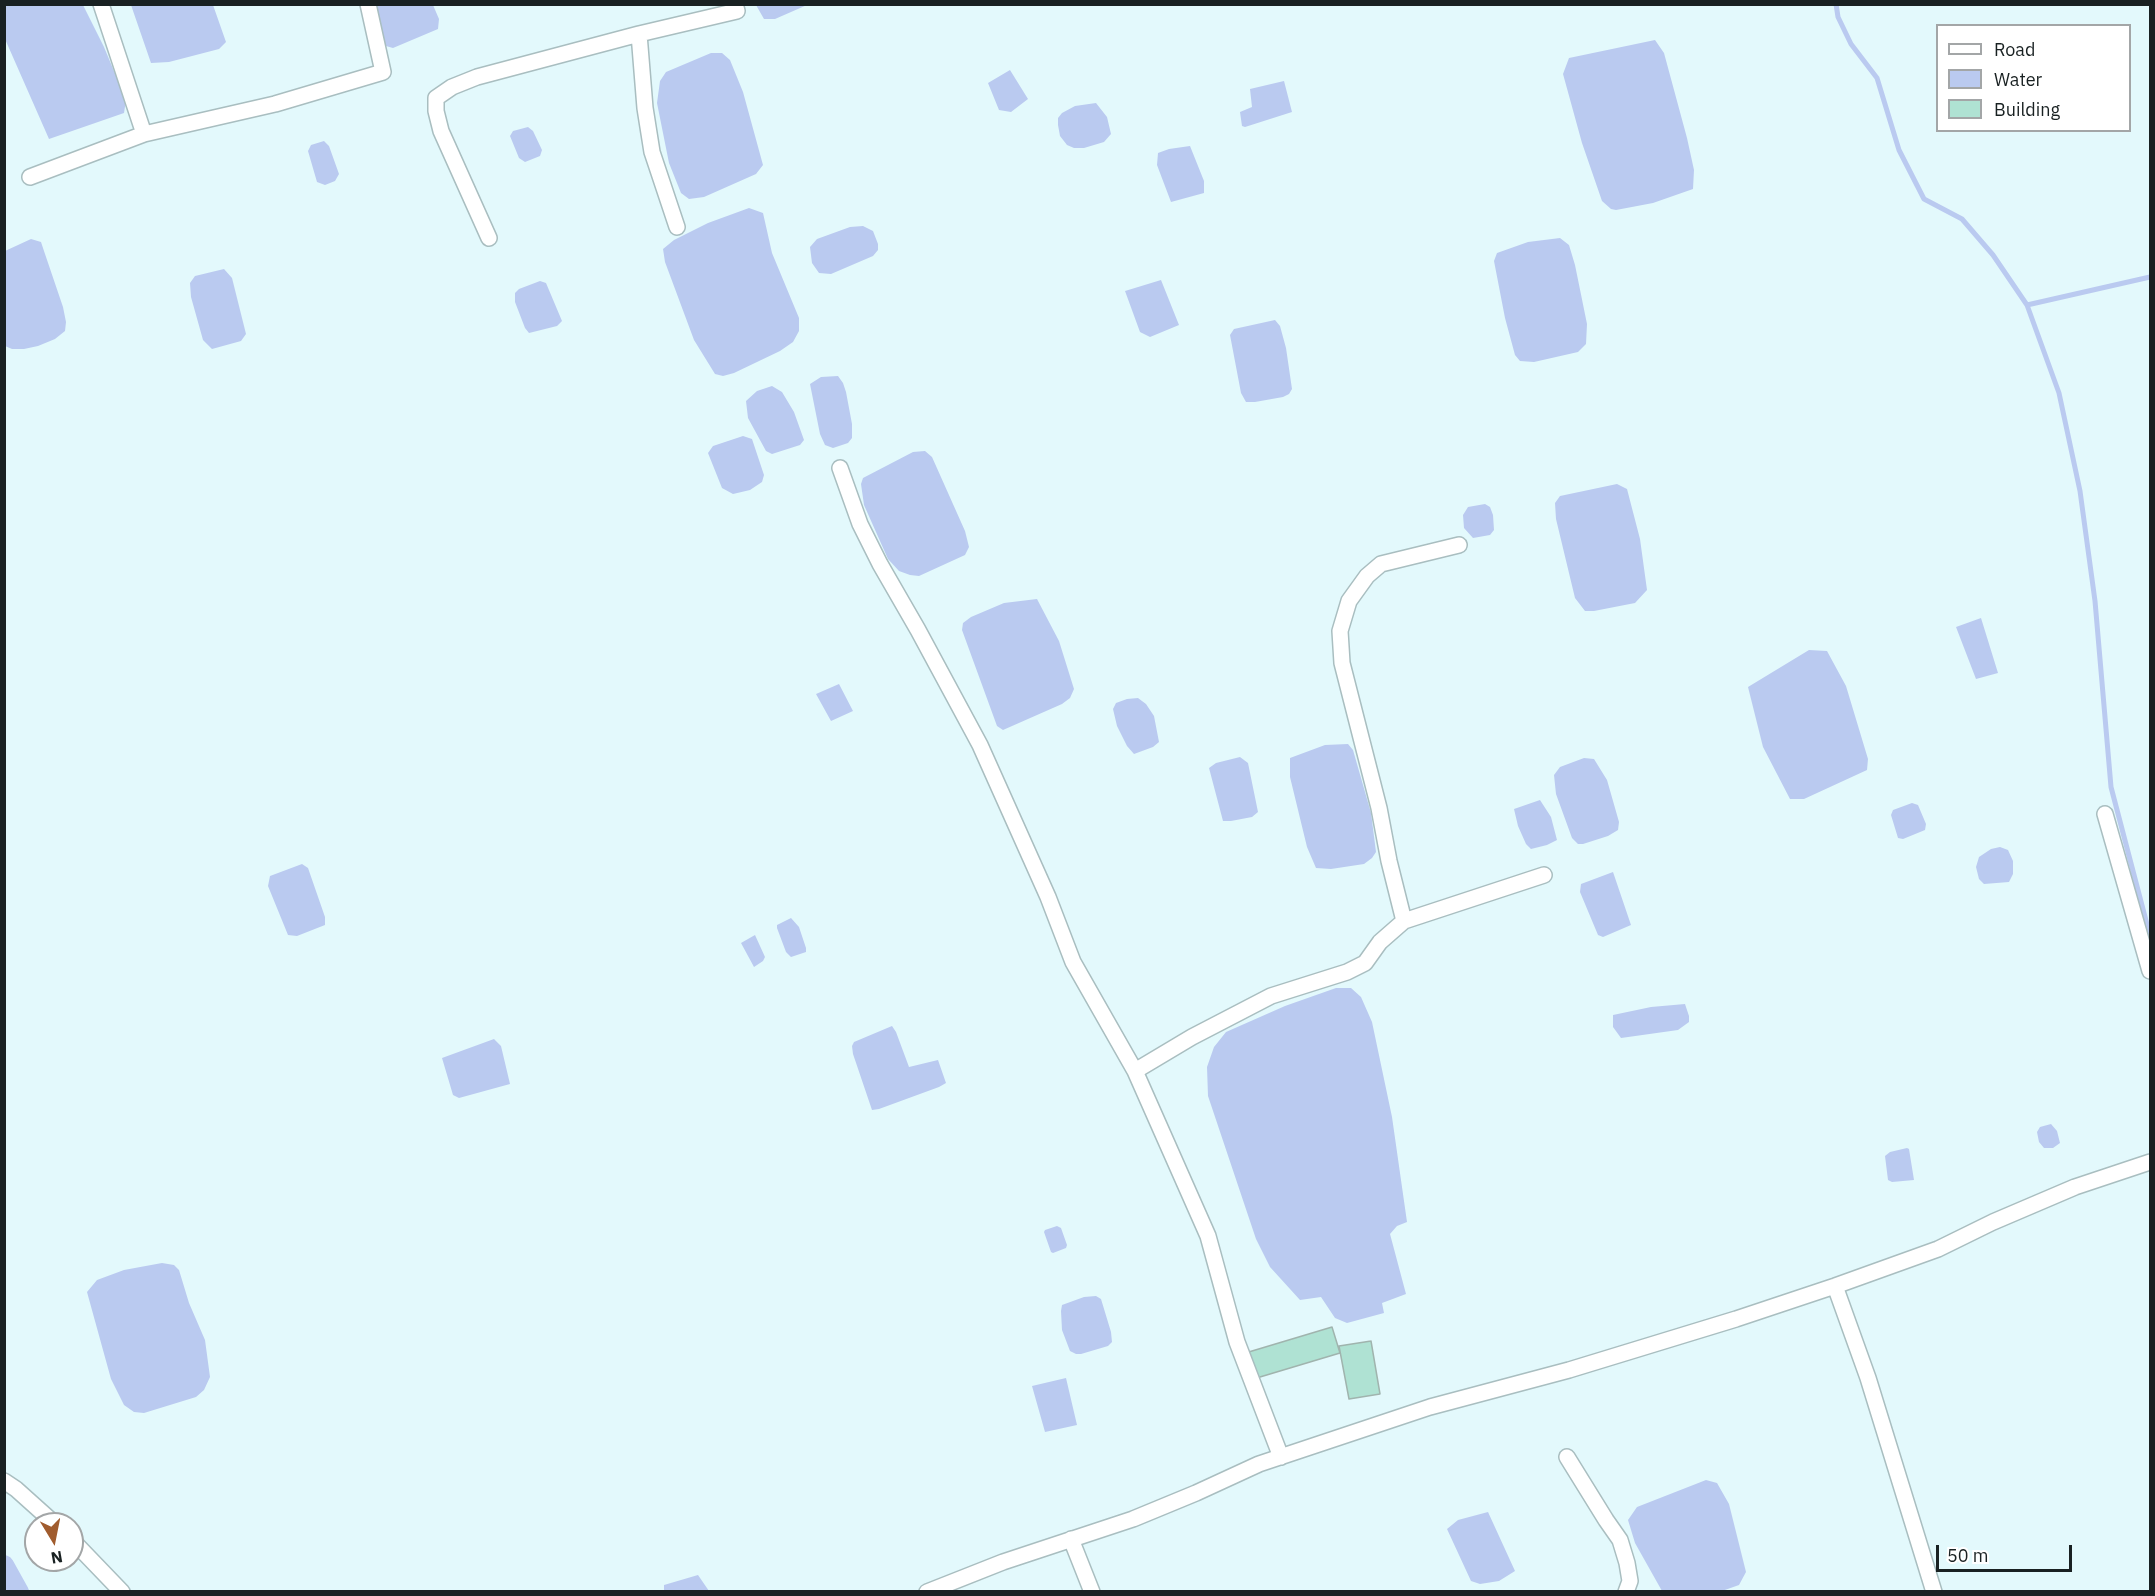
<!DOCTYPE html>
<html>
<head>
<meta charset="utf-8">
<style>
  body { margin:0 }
  #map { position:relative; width:2155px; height:1596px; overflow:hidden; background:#e3f9fc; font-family:"IBM Plex Sans",sans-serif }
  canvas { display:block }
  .frame { position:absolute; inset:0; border:6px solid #192122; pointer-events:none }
  .legend { position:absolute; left:1936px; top:24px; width:195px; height:108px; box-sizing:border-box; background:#fff; border:2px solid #a3a6a7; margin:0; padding:8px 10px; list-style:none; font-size:18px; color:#192122 }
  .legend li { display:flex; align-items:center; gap:12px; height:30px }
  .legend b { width:30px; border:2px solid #a3a6a7 }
  .north { position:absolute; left:24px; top:1512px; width:60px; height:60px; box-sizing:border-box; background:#fff; border:2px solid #a3a6a7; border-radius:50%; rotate:170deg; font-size:16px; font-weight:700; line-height:24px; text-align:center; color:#192122 }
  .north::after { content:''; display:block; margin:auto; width:21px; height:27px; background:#a05c2e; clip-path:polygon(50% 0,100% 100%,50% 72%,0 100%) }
  .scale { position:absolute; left:1936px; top:1545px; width:136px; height:27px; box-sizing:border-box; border:3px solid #192122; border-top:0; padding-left:8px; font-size:18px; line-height:21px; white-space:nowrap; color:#192122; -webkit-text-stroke:4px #fff; paint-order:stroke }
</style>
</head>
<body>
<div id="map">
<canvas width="2155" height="1596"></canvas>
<div class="frame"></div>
<ul class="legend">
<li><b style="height:8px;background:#fff"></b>Road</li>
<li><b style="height:16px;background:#bacaf0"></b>Water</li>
<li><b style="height:16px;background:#afe2d3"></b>Building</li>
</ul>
<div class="north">N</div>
<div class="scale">50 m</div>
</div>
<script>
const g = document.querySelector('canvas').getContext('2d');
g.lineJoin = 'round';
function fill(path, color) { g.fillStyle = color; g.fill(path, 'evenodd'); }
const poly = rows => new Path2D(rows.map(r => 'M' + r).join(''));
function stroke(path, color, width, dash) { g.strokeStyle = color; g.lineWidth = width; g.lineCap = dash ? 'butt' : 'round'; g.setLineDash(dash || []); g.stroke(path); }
fill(poly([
  [4,5,83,5,104,47,126,100,124,113,49,139,5,39],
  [131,5,213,5,226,42,219,49,169,62,151,63],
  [373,5,433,5,439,19,438,29,393,48,386,46,380,34],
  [756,5,756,4,807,5,775,19,764,19],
  [1655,40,1664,53,1687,138,1694,170,1693,189,1653,203,1616,210,1611,209,1602,201,1582,143,1563,74,1569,58],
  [711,53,722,53,730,60,743,92,763,165,756,174,704,197,689,199,681,193,669,163,657,103,660,81,666,72],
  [1010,70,1028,99,1011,112,999,110,988,83],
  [1284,81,1292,112,1245,127,1242,126,1240,112,1252,107,1250,89],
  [1096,103,1107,117,1111,134,1104,142,1084,148,1074,148,1067,145,1060,136,1058,125,1058,118,1062,113,1075,106],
  [528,127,533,131,542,150,540,156,525,162,519,158,510,136,513,131],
  [324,141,329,146,339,174,335,181,325,185,317,182,308,151,311,145],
  [1190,146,1204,181,1204,193,1171,202,1157,165,1158,153,1169,149],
  [749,208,763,213,772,253,799,318,799,331,793,342,780,351,734,373,723,376,715,374,694,340,665,262,663,249,674,240,708,223],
  [863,226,873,231,878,244,878,250,873,256,831,274,819,273,812,263,810,247,817,239,850,227],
  [1560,238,1569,245,1575,265,1587,324,1586,344,1578,352,1534,362,1520,361,1515,355,1505,318,1494,261,1497,253,1528,242],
  [31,239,41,242,45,254,63,307,66,322,65,331,55,339,38,346,24,349,12,349,5,346,5,251],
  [224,269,232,278,246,334,241,341,212,349,203,340,191,297,190,283,195,276],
  [1161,280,1179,325,1150,337,1140,332,1125,291],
  [540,281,546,283,562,321,557,326,529,333,525,328,515,302,515,293,519,289],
  [1275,320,1280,326,1286,348,1292,389,1289,394,1283,397,1255,402,1246,402,1241,393,1230,335,1234,329],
  [838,376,843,383,846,392,852,424,852,438,848,443,833,448,825,445,820,434,810,384,821,377],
  [772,386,782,392,794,412,804,440,800,445,772,454,766,451,748,418,746,401,757,391],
  [743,436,752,439,764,475,762,482,750,490,733,494,722,488,708,453,713,446],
  [925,451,932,457,965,531,969,547,965,555,919,576,910,575,899,571,888,559,864,505,861,484,863,478,913,452],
  [1617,484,1627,489,1640,539,1647,590,1635,603,1594,611,1585,611,1575,598,1556,519,1555,503,1560,496],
  [1485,504,1490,507,1493,515,1494,530,1490,535,1473,538,1464,528,1463,515,1468,507],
  [1037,599,1059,641,1074,689,1070,698,1062,704,1003,730,997,726,962,630,963,623,971,617,1004,603],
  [1981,618,1998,673,1976,679,1956,627],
  [1809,650,1827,651,1846,686,1868,759,1867,770,1804,799,1790,799,1763,747,1748,687],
  [839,684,853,711,831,721,816,694],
  [1138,698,1146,704,1154,716,1159,742,1153,747,1134,754,1127,746,1117,726,1113,709,1116,703,1127,699],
  [1348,744,1353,750,1371,813,1376,852,1372,858,1364,864,1331,869,1316,868,1307,847,1290,777,1290,758,1325,745],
  [1240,757,1248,763,1258,812,1252,817,1231,821,1223,821,1209,768,1216,763],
  [1584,758,1594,759,1607,780,1619,822,1618,830,1608,836,1583,844,1578,844,1572,838,1556,794,1554,775,1560,767],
  [1540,800,1551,817,1557,840,1547,845,1531,849,1526,844,1518,826,1514,809],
  [1912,803,1918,805,1926,824,1925,830,1903,839,1898,838,1891,815,1893,810],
  [2000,847,2008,850,2013,861,2013,874,2009,882,1984,884,1979,879,1976,867,1979,857,1991,849],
  [302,864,308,868,325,917,325,925,297,936,288,935,268,886,270,876],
  [1613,872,1631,925,1603,937,1598,935,1580,892,1581,884],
  [791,918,799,927,806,948,806,952,791,957,786,952,777,928,777,925],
  [755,935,765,957,763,961,754,967,741,943],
  [1336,988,1351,988,1361,997,1372,1022,1392,1117,1407,1222,1397,1226,1390,1234,1406,1294,1382,1303,1384,1313,1347,1323,1335,1318,1321,1297,1300,1300,1270,1267,1256,1239,1208,1096,1207,1067,1214,1047,1226,1032,1285,1006],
  [1685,1004,1689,1016,1689,1022,1678,1030,1621,1038,1613,1027,1613,1015,1651,1007],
  [892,1026,896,1032,909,1067,938,1060,946,1083,939,1087,879,1109,872,1110,853,1054,852,1046,854,1042],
  [494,1039,501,1046,510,1084,459,1098,453,1095,442,1058],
  [2051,1124,2057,1131,2060,1143,2053,1148,2044,1148,2039,1142,2037,1132,2040,1127],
  [1907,1148,1909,1149,1914,1180,1892,1182,1888,1180,1885,1156,1890,1152],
  [1057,1226,1061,1228,1067,1245,1066,1248,1053,1253,1051,1252,1044,1232,1045,1230],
  [162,1263,174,1265,179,1270,189,1303,205,1340,210,1377,204,1390,196,1397,144,1413,134,1412,124,1405,111,1379,87,1292,97,1280,124,1270],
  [1096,1296,1101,1299,1111,1332,1112,1342,1108,1346,1081,1354,1076,1354,1070,1351,1062,1330,1061,1311,1062,1305,1084,1297],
  [1066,1378,1077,1425,1045,1432,1032,1386],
  [1706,1480,1717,1483,1729,1504,1746,1572,1739,1585,1722,1591,1662,1591,1635,1543,1628,1520,1637,1507],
  [1488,1512,1515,1571,1499,1581,1480,1584,1471,1581,1447,1529,1458,1520],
  [698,1575,709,1591,664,1591,664,1585]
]), '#bacaf0');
stroke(poly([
  [1836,4,1838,17,1851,44,1877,78,1899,150,1924,199,1962,219,1993,255,2027,305,2059,393,2080,491,2095,601,2111,787,2150,936],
  [2027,305,2150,277]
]), '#bacaf0', 5);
stroke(poly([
  [4,1565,19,1592]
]), '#bacaf0', 20);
const building = poly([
  [1332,1327,1340,1353,1250,1380,1242,1354,1332,1327],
  [1371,1341,1380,1394,1349,1399,1339,1346,1371,1341]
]);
fill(building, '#afe2d3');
stroke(building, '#a0b4ae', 1.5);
const street = poly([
  [101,4,144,134],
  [639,34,645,108,652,152,677,227],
  [30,177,144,134,275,104,383,72,368,4],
  [489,238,441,131,436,111,436,98,452,87,477,77,639,34,737,11,735,4],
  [840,468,860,524,880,564,918,630,980,745,1048,897,1073,962,1135,1071,1208,1236,1237,1342,1281,1457],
  [1459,545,1381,564,1367,576,1349,601,1340,631,1342,663,1379,808,1389,861,1404,921,1544,875],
  [2105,814,2150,971],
  [1135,1071,1192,1037,1271,996,1347,972,1365,963,1380,942,1404,921],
  [1835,1286,1868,1378,1934,1592],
  [1567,1457,1606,1520,1620,1540,1627,1563,1630,1581,1626,1592],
  [4,1481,16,1489,55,1524],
  [1071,1539,1092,1592],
  [72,1540,122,1592],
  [927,1592,1003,1562,1133,1519,1196,1493,1259,1464,1430,1407,1569,1370,1736,1319,1835,1286,1938,1249,1993,1222,2075,1187,2150,1162]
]);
stroke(street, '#a9bec0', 18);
stroke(street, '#fff', 15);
</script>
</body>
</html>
